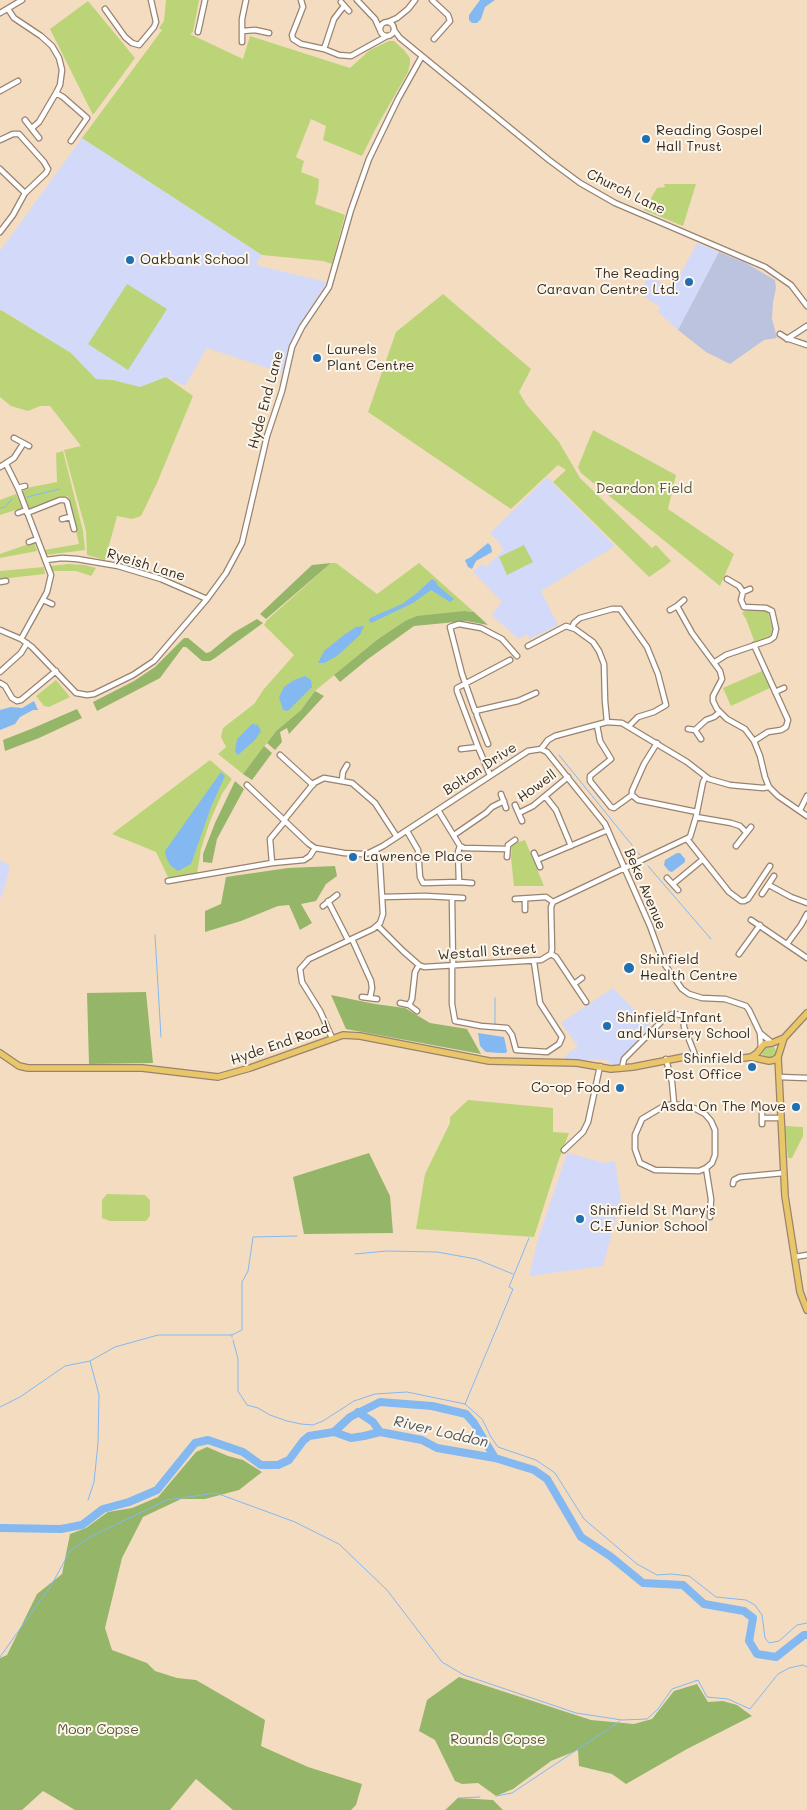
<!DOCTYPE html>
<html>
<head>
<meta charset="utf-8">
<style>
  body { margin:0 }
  canvas { display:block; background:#f4dcc1 }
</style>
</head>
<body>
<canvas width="807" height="1810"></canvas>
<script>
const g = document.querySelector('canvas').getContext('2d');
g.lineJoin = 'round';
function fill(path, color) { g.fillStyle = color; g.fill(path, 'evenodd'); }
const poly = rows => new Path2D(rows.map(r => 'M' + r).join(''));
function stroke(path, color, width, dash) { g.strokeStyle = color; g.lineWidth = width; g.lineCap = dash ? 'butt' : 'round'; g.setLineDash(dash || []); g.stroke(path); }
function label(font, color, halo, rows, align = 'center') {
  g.font = font + ' Mali,sans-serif'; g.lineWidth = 4; g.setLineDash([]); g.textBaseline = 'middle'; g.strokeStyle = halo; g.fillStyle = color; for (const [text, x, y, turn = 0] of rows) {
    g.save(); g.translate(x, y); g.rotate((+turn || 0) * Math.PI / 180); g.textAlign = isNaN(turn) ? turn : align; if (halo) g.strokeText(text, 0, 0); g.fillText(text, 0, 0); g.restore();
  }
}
fill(poly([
  [82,138,262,255,256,265,327,282,307,313,291,343,283,373,207,348,185,386,166,377,140,387,113,380,96,379,71,353,2,310,0,311,0,251],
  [697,243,719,252,678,330,658,312,660,307,639,293,649,275,672,290],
  [547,477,615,546,541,591,558,625,530,639,527,634,519,639,491,615,502,602,473,572,481,564,486,567,503,551,500,544,490,533],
  [0,860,10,866,6,883,0,899],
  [613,988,653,1029,617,1065,613,1065,606,1060,566,1059,565,1056,578,1046,561,1023],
  [567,1153,605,1163,615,1161,621,1199,603,1266,529,1276,538,1239]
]), '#d3d9f9');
fill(poly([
  [719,252,746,263,775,280,776,288,773,302,772,319,777,338,764,340,730,364,706,352,678,330]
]), '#bcc3de');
fill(poly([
  [166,0,199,0,193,32,190,34,243,59,250,36,350,68,370,50,389,41,394,41,404,50,410,58,410,64,408,72,376,128,362,156,323,140,326,126,311,119,296,157,304,161,301,172,319,179,318,191,315,204,345,215,332,264,323,261,262,255,82,138,162,30,159,28,164,21],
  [88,1,135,58,93,115,50,29],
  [664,184,696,184,683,226,644,210,657,188,665,187],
  [127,284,167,309,128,370,88,344],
  [443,294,531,369,519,392,526,404,559,442,580,478,652,548,656,545,671,561,665,566,649,577,553,482,566,470,558,465,511,509,368,412,396,332],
  [1,310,71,353,96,379,113,380,140,387,166,377,193,396,157,483,141,516,132,519,117,516,105,560,87,555,86,531,64,450,81,446,50,406,40,406,28,411,11,406,0,397,0,311],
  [593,430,676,475,668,509,734,554,720,586,581,473,578,467],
  [63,451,83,531,85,550,46,555,44,550,79,544,68,496,29,509,21,489,57,482,56,453],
  [16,494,22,508,0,515,0,500],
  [34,542,37,551,0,558,0,554],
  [524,545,533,562,507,575,499,557],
  [331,563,336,563,377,594,419,563,474,612,464,611,405,621,378,639,315,691,301,710,276,731,243,774,218,754,226,747,221,737,223,728,254,704,264,689,294,655,264,625,267,620],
  [68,564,85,565,96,568,91,576,76,571,52,571,50,566],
  [44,567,45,574,0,579,0,571],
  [746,610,763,610,768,612,773,631,769,637,755,643,746,619,742,613],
  [762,671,770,688,731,706,723,688],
  [56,680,70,697,49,707,44,706,36,696],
  [210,760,232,779,222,794,210,821,201,849,197,874,169,879,156,852,112,834],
  [525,840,544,886,514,886,511,858,512,844],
  '762 1052a7 7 0 1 1 14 0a7 7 0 1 1-14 0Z',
  [468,1100,553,1108,553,1132,569,1133,558,1162,534,1237,416,1229,425,1174,450,1123,450,1117],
  [785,1126,803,1127,803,1136,792,1158,788,1158],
  [107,1194,145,1195,150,1200,150,1216,146,1221,110,1221,102,1218,102,1200]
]), '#bcd478');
fill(poly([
  [331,563,266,619,260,614,312,565],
  [464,611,474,612,488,625,466,621,414,626,368,659,340,682,334,675,378,639,405,621,417,616],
  [257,619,263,623,215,658,210,661,202,661,186,647,183,647,160,678,97,711,93,702,134,681,155,667,184,638,188,638,206,653,210,652,233,633],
  [315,691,324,696,289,734,287,728,280,732,282,742,275,750,267,743,276,731,301,710],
  [77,709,82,718,39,738,5,751,3,740,31,729],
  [264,746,272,753,252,780,243,774],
  [235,781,244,789,217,839,212,863,203,862,203,854,215,823],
  [335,866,337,876,326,884,316,901,301,904,312,923,300,930,289,905,278,906,241,921,205,932,205,911,221,904,226,877,288,868],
  [146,992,153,1063,89,1064,87,993],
  [331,995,375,1004,405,1008,430,1023,467,1029,481,1054,346,1029],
  [369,1153,390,1196,393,1233,304,1234,293,1177],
  [207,1447,228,1456,243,1460,262,1472,239,1490,205,1499,181,1499,143,1517,122,1558,105,1628,112,1650,147,1663,155,1671,177,1678,196,1680,265,1720,261,1746,308,1767,362,1784,356,1805,351,1810,233,1810,196,1779,170,1810,75,1810,43,1791,22,1810,0,1810,0,1658,7,1655,37,1594,62,1574,70,1534,86,1528,108,1512,132,1508,158,1497,196,1452],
  [459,1677,591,1720,634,1724,652,1719,674,1691,697,1684,708,1702,723,1701,737,1705,752,1716,687,1749,626,1784,612,1774,579,1766,578,1750,551,1761,513,1789,496,1796,478,1783,462,1784,455,1781,435,1740,419,1731,427,1700],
  [458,1798,493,1800,503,1810,445,1810]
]), '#95b668');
fill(poly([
  [480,0,495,0,485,7,481,19,477,23,472,23,469,20,469,15],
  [488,543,491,546,492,552,476,561,472,569,468,567,465,560,471,557],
  [432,579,436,581,437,585,454,599,450,602,431,590,413,603,371,623,369,621,370,618,402,604,417,593],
  [364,626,360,635,337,656,324,663,318,663,324,651,344,635,356,627],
  [305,676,311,680,312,687,288,711,283,710,279,697,284,687,294,680],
  [34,701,38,710,33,710,20,717,15,724,0,730,0,710,11,707,22,708],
  [252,724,258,725,261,731,255,740,238,755,235,751,237,739],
  [221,772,225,776,211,807,191,864,178,871,170,865,166,857,165,851],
  [677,853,680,853,685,859,685,862,672,872,669,871,664,865,665,860],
  [478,1033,504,1037,507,1051,506,1053,500,1053,486,1052,480,1046]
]), '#83b8f1');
stroke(poly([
  [27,497,60,489],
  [0,508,5,507,12,499],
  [559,755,640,855],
  [648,866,711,939],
  [155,935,161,1037],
  [495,998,495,1025],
  [355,1254,387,1251,437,1252,476,1259,513,1274],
  [232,1335,242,1330,242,1282,248,1271,253,1237,297,1236],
  [233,1340,238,1359,238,1391,247,1405,258,1408,270,1415,287,1421,301,1424,313,1425,323,1421,354,1401,375,1394,407,1392,465,1404,482,1419,491,1437,498,1447,536,1460,555,1473,584,1519,637,1564,657,1575,671,1574,689,1576,716,1597,746,1600,755,1605,762,1615,765,1638,769,1643,779,1641,797,1625,807,1623],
  [465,1404,513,1289,509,1287,529,1238],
  [0,1407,20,1397,65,1366,90,1361,115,1347,158,1335,232,1335,232,1337],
  [88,1500,94,1482,98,1443,99,1395,90,1361],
  [0,1657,52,1584,70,1551,90,1537,167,1500,216,1493,295,1522,339,1544,387,1590,442,1662,464,1675,576,1713,622,1720,647,1719,658,1709,672,1689,698,1680,707,1697,728,1699,750,1709,778,1674,789,1668,803,1665,807,1667],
  [496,1796,512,1793,620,1721],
  [446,1810,458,1798,480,1797]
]), '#83b8f1', 1);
stroke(poly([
  [358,1412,373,1422,380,1432],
  [334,1432,351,1438,364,1436,380,1432,422,1440,437,1448,495,1458,534,1470,547,1479,581,1537,610,1556,643,1583,683,1585,704,1604,744,1611,753,1618,749,1641,757,1654,776,1657,804,1635,807,1635],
  [0,1528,61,1529,82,1525,103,1509,129,1502,157,1490,195,1443,208,1440,243,1452,261,1465,278,1465,289,1460,303,1441,309,1436,334,1432,350,1417,380,1402,432,1406,466,1414,474,1423,495,1458]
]), '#83b8f1', 8);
const minor = poly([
  [301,0,303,7,292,35,293,39,301,44,324,49,339,55,351,56,387,36],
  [357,0,375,19,380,30],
  [432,0,448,15,450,21,434,39],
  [341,2,349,11],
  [8,9,14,18,41,36,52,46,59,58,62,70,60,85,56,93,39,122,32,128],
  [105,9,125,37,132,43,139,45,154,27,156,22,151,0],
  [0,13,22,0],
  [388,22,397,18,408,9,415,0],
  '380 29a7 7 0 1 1 14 0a7 7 0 1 1-14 0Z',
  [394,30,400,38,549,160,580,183,615,203,765,267,791,285,807,306],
  [243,31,255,30,269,33],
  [198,32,205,0],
  [242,42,242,19,246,0],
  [324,49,334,19,344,6],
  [0,91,18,81],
  [56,93,63,97,87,118,71,141],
  [25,120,39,138],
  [0,140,13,134,19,134,44,162,48,169,46,173,25,193,13,215,0,232],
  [0,169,25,193],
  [780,334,786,338,807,345],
  [787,339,807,326],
  [14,438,29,446],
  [6,464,18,488,51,575,47,592,21,639],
  [0,467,14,458,23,444],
  [18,488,25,486],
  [18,513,26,510],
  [27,513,60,500,65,500,67,502,74,529],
  [62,519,70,517],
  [29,542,37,539],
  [46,560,62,558,77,559,118,566,161,579,207,599],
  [727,579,739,586,743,592,750,589],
  [0,582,6,581],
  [43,600,52,604],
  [677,606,692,633,720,671,722,679,713,696,713,701,717,709,727,719,745,729,754,741,760,756,765,777,769,787,778,796,807,816],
  [670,610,677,606,684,600],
  [572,628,574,623,580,618,612,609,620,609,647,647,658,674,666,705,654,712,638,717,629,726],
  [0,630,21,639,32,647,76,693,87,695,94,694,133,675,154,661,207,599,226,573,242,543,267,436,282,391,292,347,302,327,329,287,351,210,369,159,398,99,422,56],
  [754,645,788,720,786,727,781,730,768,732,754,741],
  [528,646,566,626,575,629,593,642,599,651,604,664,605,701,607,722],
  [517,656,502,639,481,628,459,624,450,627,462,674,475,711,518,701,536,693],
  [715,662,726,655,770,640,774,637,776,629,772,611,766,608,744,607,741,600,743,592],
  [0,672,21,653,27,643],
  [0,683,5,686,12,698,17,701,21,700,56,671],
  [775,692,784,688],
  [476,711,477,716,488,744],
  [597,725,600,741,611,759,590,776,590,781,611,807,614,808,632,795],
  [688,729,695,730,701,739],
  [695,730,706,720,714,717,720,712],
  [657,743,644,764,632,791,632,795,638,800,697,812],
  [478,747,457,691,457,688,510,660],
  [461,749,478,747,490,775],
  [541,749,548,740,555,736,607,722,622,723,687,762,709,779,730,785,763,788,769,787],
  [280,755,313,785],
  [342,780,343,772,347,765],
  [247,785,309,844,315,848,344,853,361,854,369,853,383,846,528,751,541,749,547,752,605,824,650,926,663,962,682,989,689,994,702,998,725,999,746,1006,749,1010,760,1033,761,1047],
  [501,794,506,808],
  [545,796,556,810,571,846],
  [515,805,522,821],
  [438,810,460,846,464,848,507,849],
  [800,810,807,796],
  [519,813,533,806,568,777],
  [696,817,731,823,740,826,746,832],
  [284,820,314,783,324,778,352,783,375,803,397,837],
  [407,831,418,850,420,877,423,883,459,882,458,852,460,846],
  [454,835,486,813,492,807,504,801],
  [687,839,729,892,741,901,744,901,748,899,770,866],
  [736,846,751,827],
  [534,853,540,867],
  [507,857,508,845,515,840],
  [537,860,608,830],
  [272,863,270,839,285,821],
  [667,878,678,890],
  [168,881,272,863,304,860,310,856,315,848],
  [459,882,472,883],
  [673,884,702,860],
  [769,885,791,897,807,903],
  [762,894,774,876],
  [382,897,425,896,463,898],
  [452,898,453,966],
  [515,899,546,897,553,902],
  [525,899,525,910],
  [328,901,348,940],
  [323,906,337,895],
  [751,920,807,958],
  [378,926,403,951,419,965,424,967,541,960,551,954,552,949,551,907,553,902,690,837,696,817,703,782,706,777],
  [352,939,371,981,372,988,370,998],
  [787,944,801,925,807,914],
  [551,954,556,957,586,1002],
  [739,954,760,925],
  [452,966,452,1004,455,1021,481,1026,507,1028,512,1035,516,1050,547,1052,559,1044,562,1037,540,1003,534,962],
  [574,984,582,978],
  [362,997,377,999],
  [400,1003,409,1005,417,1011],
  [409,1005,412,999,415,972,419,965],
  [760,1033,771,1042],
  [332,1038,320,1011,302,982,300,969,309,959,373,929,380,923,383,914,382,897,380,864,376,851],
  [666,1059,672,1082,674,1104,694,1108,705,1114,711,1121,715,1130,715,1155,712,1163,706,1168,699,1171,655,1170,640,1163,635,1149,635,1135,642,1119,664,1106,674,1104],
  [622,1068,624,1059,665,1018,672,1014,683,1015,684,1027,694,1052,695,1057],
  [779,1077,807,1078],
  [762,1109,762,1118],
  [762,1124,762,1118,780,1118],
  [564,1150,583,1132,588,1122,600,1066],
  [706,1168,711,1199,710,1217],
  [733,1184,734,1180,740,1177,783,1173],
  [795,1257,807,1255]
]);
const major = poly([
  [807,1013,784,1038,778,1057,785,1196,800,1292,807,1310],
  [0,1053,19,1066,28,1068,142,1068,218,1077,250,1068,343,1035,360,1036,489,1061,577,1063,611,1069,633,1067,684,1057,729,1060,751,1057,769,1061,774,1060,778,1057],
  [751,1057,757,1053,764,1044,772,1043,784,1038]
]);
stroke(minor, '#988370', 7);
stroke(major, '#988370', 8);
stroke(minor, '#fff', 4.5);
stroke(major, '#e9c769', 5.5);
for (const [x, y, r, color] of [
  [646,139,5,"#1f6fb2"],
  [130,260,5,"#1f6fb2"],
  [689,282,5,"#1f6fb2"],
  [317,358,5,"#1f6fb2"],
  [353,857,5,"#1f6fb2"],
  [629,968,6,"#1f6fb2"],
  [607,1026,5,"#1f6fb2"],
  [752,1067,5,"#1f6fb2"],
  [620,1088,5,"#1f6fb2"],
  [796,1107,5,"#1f6fb2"],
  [580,1219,5,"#1f6fb2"]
]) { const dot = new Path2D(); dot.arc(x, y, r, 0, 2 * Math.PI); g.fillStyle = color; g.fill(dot); stroke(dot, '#fbf7ec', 2); }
label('14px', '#3b2a1e', '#fbf7ec', [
  ["Reading Gospel",656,131],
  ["Hall Trust",656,147],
  ["Oakbank School",140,260],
  ["The Reading",679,274,"right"],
  ["Caravan Centre Ltd.",679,290,"right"],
  ["Laurels",327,350],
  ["Plant Centre",327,366],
  ["Lawrence Place",363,857],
  ["Shinfield",640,960],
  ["Health Centre",640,976],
  ["Shinfield Infant",617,1018],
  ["and Nursery School",617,1034],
  ["Shinfield",742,1059,"right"],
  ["Post Office",742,1075,"right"],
  ["Co-op Food",610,1088,"right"],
  ["Asda On The Move",786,1107,"right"],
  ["Shinfield St Mary's",590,1211],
  ["C.E Junior School",590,1227]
], 'left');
label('14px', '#3b2a1e', '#fbf7ec', [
  ["Church Lane",626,192,26],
  ["Hyde End Lane",266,400,-75],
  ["Ryeish Lane",146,565,17],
  ["Bolton Drive",480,769,-33],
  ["Howell",537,786,-36],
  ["Beke Avenue",645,889,67],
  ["Westall Street",487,952,-4],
  ["Hyde End Road",280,1044,-19]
]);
label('14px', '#5b5434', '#fbf7ec', [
  ["Deardon Field",644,489],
  ["Moor Copse",98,1730],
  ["Rounds Copse",498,1740]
]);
label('italic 15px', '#51555d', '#fbf7ec', [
  ["River Loddon",441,1432,13]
]);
</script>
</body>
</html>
